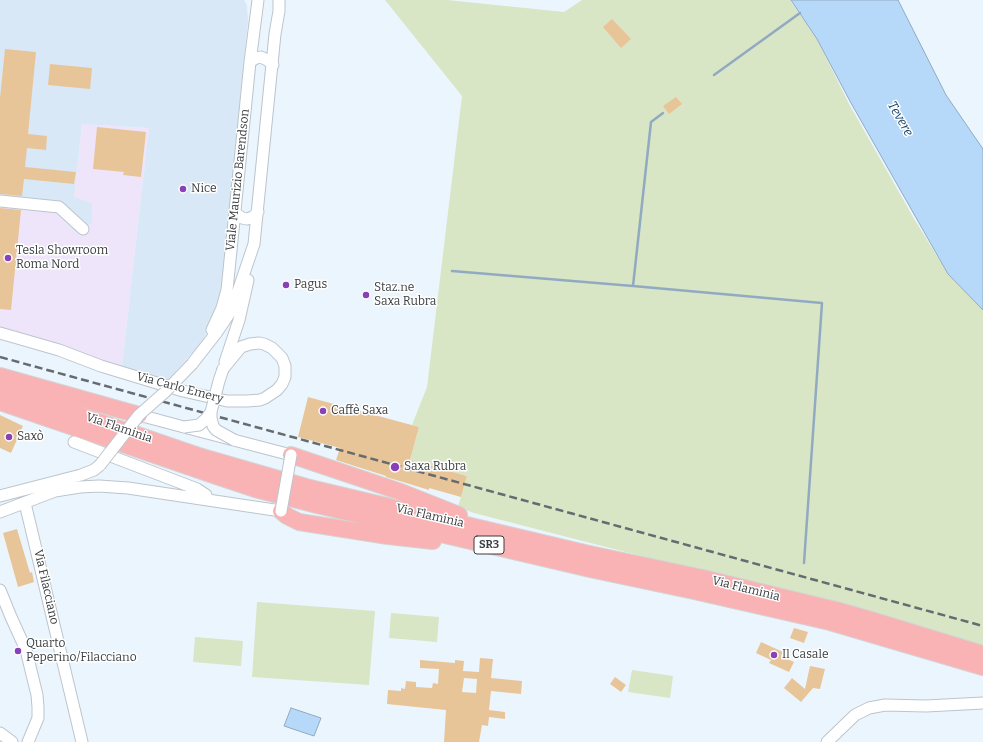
<!DOCTYPE html>
<html>
<head>
<meta charset="utf-8">
<style>
  body { margin:0 }
  canvas { display:block; background:#ebf5fd }
</style>
</head>
<body>
<canvas width="983" height="742"></canvas>
<script>
const g = document.querySelector('canvas').getContext('2d');
g.lineJoin = 'round';
function fill(path, color) { g.fillStyle = color; g.fill(path, 'evenodd'); }
const poly = rows => new Path2D(rows.map(r => 'M' + r).join(''));
function stroke(path, color, width, dash) { g.strokeStyle = color; g.lineWidth = width; g.lineCap = dash ? 'butt' : 'round'; g.setLineDash(dash || []); g.stroke(path); }
function label(font, color, halo, rows, align = 'center') {
  g.font = font + ' Bitter,serif'; g.lineWidth = 3; g.setLineDash([]); g.textBaseline = 'middle'; g.strokeStyle = halo; g.fillStyle = color; for (const [text, x, y, turn = 0] of rows) {
    g.save(); g.translate(x, y); g.rotate((+turn || 0) * Math.PI / 180); g.textAlign = isNaN(turn) ? turn : align; if (halo) g.strokeText(text, 0, 0); g.fillText(text, 0, 0); g.restore();
  }
}
fill(poly([
  [82,124,149,128,122,367,63,346,0,327,0,204,55,209,76,233,92,223,92,203,74,198]
]), '#eee5fa');
fill(poly([
  [0,0,244,0,247,5,248,21,225,249,221,292,203,341,167,381,122,367,149,128,82,124,74,197,92,203,92,223,76,233,55,209,0,204]
]), '#d9e8f6');
fill(poly([
  [385,0,447,0,564,12,582,0,790,0,817,39,849,104,913,217,948,274,983,310,983,648,836,603,645,557,474,513,458,507,467,476,410,460,419,427,412,425,427,387,462,96],
  [257,602,375,611,369,685,252,677],
  [391,613,439,617,437,642,389,638],
  [195,637,243,641,241,666,193,662],
  [632,670,673,676,670,698,628,692]
]), '#d8e6c6');
const water = poly([
  [791,0,898,0,946,95,983,149,983,310,948,274,851,103,817,39,791,0],
  [291,708,321,718,314,736,284,726,291,708]
]);
fill(water, '#b7d9f9');
stroke(water, '#91aac2', 1);
stroke(poly([
  [714,75,800,13],
  [452,271,633,286,651,122,663,113],
  [633,286,822,303,804,563]
]), '#91aac2', 2.5);
fill(poly([
  [612,19,631,39,621,48,603,27],
  [5,49,36,52,28,134,47,136,46,150,27,148,25,167,76,172,74,184,24,179,22,196,0,194,0,98],
  [50,64,92,68,90,89,48,85],
  [676,97,682,104,669,114,663,106],
  [97,127,146,132,141,177,123,175,124,172,93,169],
  [0,208,21,210,11,310,0,309],
  [308,397,419,427,410,460,467,476,461,497,429,488,429,490,403,482,386,477,386,476,336,460,340,448,298,437],
  [0,415,23,426,11,453,0,448],
  [17,529,30,573,32,572,34,582,18,587,3,533],
  [794,628,808,632,804,643,790,638],
  [761,642,783,652,781,656,794,662,789,672,769,663,771,660,756,653],
  [480,658,493,659,491,678,522,681,521,694,491,691,489,710,505,712,505,719,489,717,488,726,482,725,479,742,444,742,446,710,387,704,388,690,401,691,401,688,405,689,406,681,416,682,416,687,432,688,433,683,438,684,439,669,420,668,420,660,455,663,455,660,464,661,463,671,479,672],
  [464,678,477,679,476,693,462,692],
  [810,666,825,669,820,689,813,688,801,702,784,688,792,678,805,689],
  [615,677,626,685,621,692,610,684]
]), '#e8c598');
const minor = poly([
  [250,62,256,58,261,57,267,60,273,65],
  [0,201,59,207,83,229],
  [235,213,242,218,247,219,253,217,258,212],
  [212,330,222,308,227,290,250,62,258,0],
  [0,333,59,350,101,366,183,391,227,401,247,401,260,400,265,398,277,390,282,384,285,377,285,366,282,358,272,348,264,344,259,343,250,344,241,347,223,369],
  [225,362,239,320,248,280],
  [192,364,199,355,217,332,229,314,236,297,254,244,275,34,279,11,279,0],
  [139,415,184,427,291,455],
  [74,442,197,489,206,495,207,500],
  [0,496,81,475,94,470,100,465],
  [25,503,82,742],
  [0,512,55,491,80,487,99,486,128,488,281,511],
  [0,590,11,617,26,650,37,695,38,707,38,718,28,742],
  [0,733,12,742],
  [827,742,855,715,869,708,885,705,926,706,983,703]
]);
const highway = poly([
  [0,376,139,415],
  [0,388,202,457,306,487,585,553,703,578,836,610,868,619,983,654],
  [0,402,216,476,255,489,317,505,590,569,694,591,830,622,983,667],
  [291,455,401,492,459,515],
  [281,511,287,516,299,522,388,536,433,541]
]);
stroke(minor, '#bcc5cd', 13);
stroke(highway, '#d3d4d5', 18);
stroke(minor, '#fff', 11);
stroke(highway, '#f9b3b4', 16);
stroke(poly([
  [0,357,983,626]
]), '#666b70', 2.5, [8, 4]);
const minorBridge = poly([
  [223,369,219,381,211,412,211,418,213,426,216,430,234,440],
  [184,427,199,425,206,419,211,412],
  [100,465,139,415,165,392,192,364],
  [281,511,291,455]
]);
stroke(minorBridge, '#bcc5cd', 13, []);
stroke(minorBridge, '#fff', 11);
for (const [x, y, r, color] of [
  [183,189,4,"#8842b5"],
  [8,258,4,"#8842b5"],
  [286,285,4,"#8842b5"],
  [366,295,4,"#8842b5"],
  [323,411,4,"#8842b5"],
  [9,437,4,"#8842b5"],
  [395,467,5,"#8842b5"],
  [18,651,4,"#8842b5"],
  [774,655,4,"#8842b5"]
]) { const dot = new Path2D(); dot.arc(x, y, r, 0, 2 * Math.PI); g.fillStyle = color; g.fill(dot); stroke(dot, '#fff', 1.5); }
for (const [x, y, w] of [
  [489,545,30]
]) { const box = new Path2D(); box.roundRect(x - w / 2, y - 9, w, 18, 3); g.fillStyle = '#fff'; g.fill(box); stroke(box, '#393d40', 1); }
label('bold 11px', '#393d40', null, [
  ["SR3",489,545]
]);
label('12px', '#393d40', '#fff', [
  ["Viale Maurizio Barendson",238,180,-84],
  ["Via Carlo Emery",180,388,15],
  ["Via Flaminia",119,428,19],
  ["Via Flaminia",430,516,13],
  ["Via Filacciano",46,587,77],
  ["Via Flaminia",746,589,14]
]);
label('12px', '#393d40', '#fff', [
  ["Nice",191,189],
  ["Tesla Showroom",16,251],
  ["Roma Nord",16,265],
  ["Pagus",294,285],
  ["Staz.ne",374,288],
  ["Saxa Rubra",374,302],
  ["Caffè Saxa",331,411],
  ["Saxò",17,437],
  ["Saxa Rubra",404,467],
  ["Quarto",26,644],
  ["Peperino/Filacciano",26,658],
  ["Il Casale",782,655]
], 'left');
label('italic 13px', '#144167', '#fff', [
  ["Tevere",900,119,60]
]);
</script>
</body>
</html>
